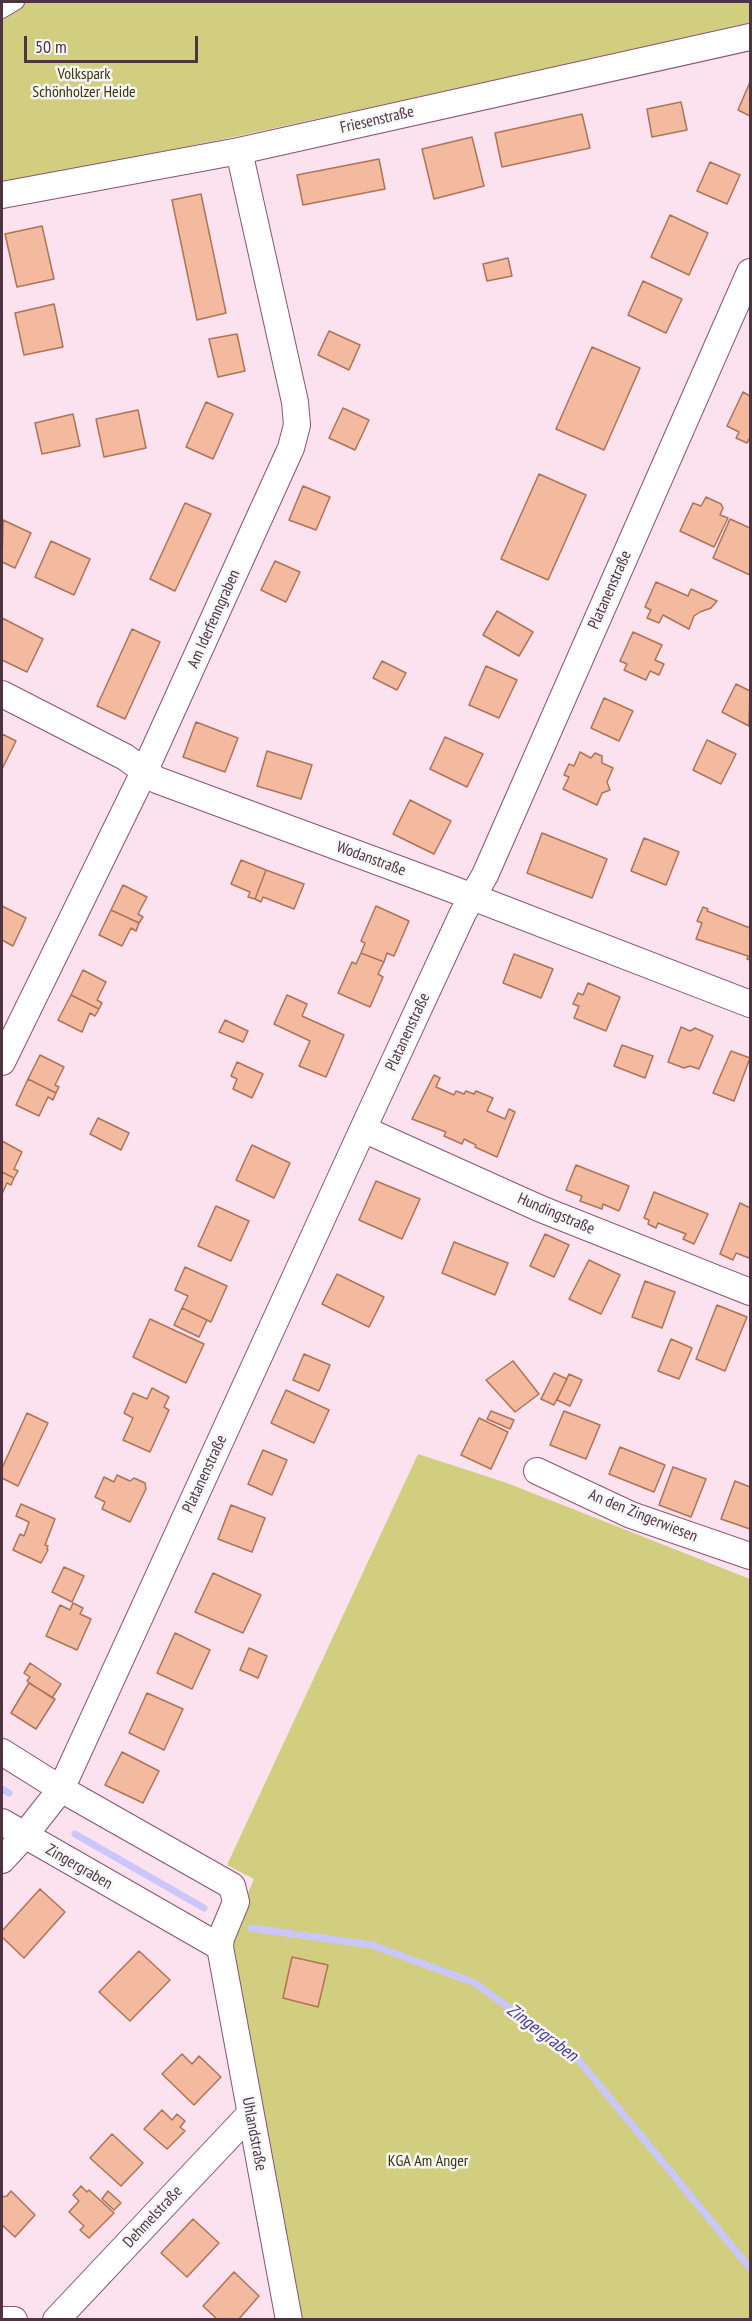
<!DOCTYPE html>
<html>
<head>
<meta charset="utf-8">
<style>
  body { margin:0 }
  #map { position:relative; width:752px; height:2321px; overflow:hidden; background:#fce1ee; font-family:"PT Sans Narrow",sans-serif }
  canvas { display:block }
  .frame { position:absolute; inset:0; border:3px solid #4e3341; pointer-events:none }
  .scale { position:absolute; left:24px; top:36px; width:174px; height:27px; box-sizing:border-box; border:3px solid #4e3341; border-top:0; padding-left:8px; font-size:18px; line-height:21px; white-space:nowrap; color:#4e3341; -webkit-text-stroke:4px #f7f7f7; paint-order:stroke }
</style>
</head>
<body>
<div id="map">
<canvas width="752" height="2321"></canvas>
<div class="frame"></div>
<div class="scale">50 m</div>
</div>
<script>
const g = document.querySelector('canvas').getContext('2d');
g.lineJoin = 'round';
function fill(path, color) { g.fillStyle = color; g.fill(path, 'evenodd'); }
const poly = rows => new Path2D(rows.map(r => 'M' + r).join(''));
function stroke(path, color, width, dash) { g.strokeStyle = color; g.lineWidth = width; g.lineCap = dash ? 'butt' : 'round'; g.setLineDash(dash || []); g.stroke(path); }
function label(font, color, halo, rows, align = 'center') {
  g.font = font + ' "PT Sans Narrow",sans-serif'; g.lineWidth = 5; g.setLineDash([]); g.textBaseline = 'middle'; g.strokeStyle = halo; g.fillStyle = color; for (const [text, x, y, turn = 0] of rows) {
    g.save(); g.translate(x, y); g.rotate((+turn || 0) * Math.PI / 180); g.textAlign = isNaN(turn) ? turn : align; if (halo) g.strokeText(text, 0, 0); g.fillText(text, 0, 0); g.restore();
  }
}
fill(poly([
  [2,2,750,2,750,25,224,139,2,184],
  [418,1454,507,1483,750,1579,750,2319,295,2319,230,1935,254,1879,227,1865]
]), '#d1cf7f');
stroke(poly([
  [2,1789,9,1793],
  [75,1834,204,1908],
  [251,1928,372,1945,475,1983,576,2057,750,2268]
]), '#cac7fe', 7);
const building = poly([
  [750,82,750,116,738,110,750,82],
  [681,102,687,130,652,137,647,109,681,102],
  [582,114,590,148,502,167,495,133,582,114],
  [472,137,484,186,434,199,422,149,472,137],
  [379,159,385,189,303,205,297,175,379,159],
  [710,162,740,175,727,204,697,191,710,162],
  [201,194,226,313,197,320,172,200,201,194],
  [670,215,708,233,689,275,651,257,670,215],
  [42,226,54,279,17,287,5,234,42,226],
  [508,258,512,276,487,281,483,264,508,258],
  [643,281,682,299,666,333,628,315,643,281],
  [54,304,63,347,24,355,15,313,54,304],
  [329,331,360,345,349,370,318,355,329,331],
  [237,334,245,371,218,377,209,339,237,334],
  [592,347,640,368,604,450,556,429,592,347],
  [743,392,750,396,750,437,747,443,736,438,739,432,727,426,743,392],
  [206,402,233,414,213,459,186,447,206,402],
  [343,408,369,420,355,450,329,438,343,408],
  [138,410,146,448,104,457,96,419,138,410],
  [73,414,80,446,42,454,35,423,73,414],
  [539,474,586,495,548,580,501,559,539,474],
  [303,486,330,497,316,530,289,520,303,486],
  [706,497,721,504,723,508,720,515,728,518,714,547,680,531,693,503,701,506,706,497],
  [185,503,211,514,175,591,150,579,185,503],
  [730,519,750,528,750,575,713,558,730,519],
  [3,520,31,533,15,568,2,562,3,520],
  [51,541,90,559,74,595,35,577,51,541],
  [275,561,300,572,286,602,261,590,275,561],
  [656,582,688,596,691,589,717,601,711,608,700,612,694,616,689,629,663,615,659,623,647,618,651,610,645,607,656,582],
  [497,611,533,632,519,656,483,635,497,611],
  [2,618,43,639,27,672,2,660,2,618],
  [132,629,160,642,125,719,97,706,132,629],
  [633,632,662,645,655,660,664,664,659,675,650,671,646,680,624,670,627,664,620,661,633,632],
  [382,661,406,673,397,690,373,678,382,661],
  [486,666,517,680,499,718,469,705,486,666],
  [736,684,750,691,749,726,722,712,736,684],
  [604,698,633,711,619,741,591,728,604,698],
  [196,722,238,738,225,772,183,757,196,722],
  [2,734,16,741,2,769,2,734],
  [445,737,483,754,467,787,430,769,445,737],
  [707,740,736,754,721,784,693,770,707,740],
  [267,751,312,765,301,799,257,786,267,751],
  [580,752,591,758,595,753,602,756,602,763,613,768,607,782,610,790,602,793,597,805,563,789,569,777,564,775,569,764,574,766,580,752],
  [410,800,451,821,434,854,393,834,410,800],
  [542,833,607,859,592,898,527,873,542,833],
  [644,838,679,852,666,885,631,871,644,838],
  [241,860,266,870,255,899,248,897,250,892,231,884,241,860],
  [266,870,304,884,294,909,263,897,261,902,255,899,266,870],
  [123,885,147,897,138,914,143,917,139,923,111,910,123,885],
  [2,906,26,918,13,946,2,940,2,906],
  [376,906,409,921,394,956,387,953,384,962,361,953,365,943,361,941,376,906],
  [703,907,708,909,707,911,750,928,750,960,747,959,748,956,696,939,702,923,697,921,703,907],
  [111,910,139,923,136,931,131,928,122,946,99,935,111,910],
  [361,953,384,962,378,974,383,977,370,1007,338,993,352,962,356,964,361,953],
  [514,954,553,969,541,998,503,983,514,954],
  [83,970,106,982,97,1000,102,1003,99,1009,71,995,83,970],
  [588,983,620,997,606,1031,574,1018,579,1006,573,1004,578,993,583,995,588,983],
  [71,995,99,1009,95,1016,90,1013,82,1032,58,1020,71,995],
  [287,995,307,1004,302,1016,344,1035,326,1077,299,1066,310,1041,274,1024,287,995],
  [225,1020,248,1031,243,1042,219,1032,225,1020],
  [681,1027,690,1031,695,1028,713,1036,699,1069,690,1066,684,1068,668,1062,681,1027],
  [622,1045,653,1056,645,1078,614,1066,622,1045],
  [731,1051,750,1058,734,1101,713,1093,731,1051],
  [40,1055,64,1067,55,1085,59,1087,56,1093,28,1079,40,1055],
  [237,1062,263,1074,252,1098,233,1089,237,1079,231,1076,237,1062],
  [434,1075,440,1078,436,1087,454,1095,456,1091,464,1094,466,1091,474,1094,476,1091,493,1098,487,1111,505,1119,509,1109,515,1112,497,1157,475,1147,476,1145,464,1139,462,1144,444,1136,446,1132,412,1119,434,1075],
  [28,1079,56,1093,53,1100,48,1097,39,1116,16,1105,28,1079],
  [98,1118,129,1133,121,1150,90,1134,98,1118],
  [2,1141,22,1152,14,1169,18,1171,14,1178,2,1172,2,1141],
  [252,1145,290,1163,274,1198,236,1180,252,1145],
  [576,1165,629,1186,619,1211,603,1204,602,1209,580,1201,582,1196,566,1190,576,1165],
  [2,1172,14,1178,11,1185,7,1183,2,1194,2,1172],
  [376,1181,420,1199,402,1239,359,1220,376,1181],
  [654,1192,708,1214,694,1244,683,1239,686,1234,658,1223,656,1228,648,1224,649,1220,644,1218,654,1192],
  [740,1203,750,1208,750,1254,749,1258,736,1253,733,1260,720,1254,740,1203],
  [216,1206,249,1221,231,1261,198,1246,216,1206],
  [545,1234,569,1245,554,1277,530,1266,545,1234],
  [454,1242,508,1263,495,1295,442,1273,454,1242],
  [589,1260,620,1275,601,1314,569,1299,589,1260],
  [185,1267,227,1286,211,1322,182,1308,188,1296,175,1290,185,1267],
  [337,1274,384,1297,369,1327,322,1304,337,1274],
  [645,1281,675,1292,662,1328,632,1317,645,1281],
  [717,1305,747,1317,725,1371,696,1359,717,1305],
  [182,1308,207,1320,199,1337,174,1325,182,1308],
  [150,1319,204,1344,186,1383,133,1357,150,1319],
  [671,1339,692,1348,679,1379,658,1371,671,1339],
  [304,1354,330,1365,319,1391,293,1380,304,1354],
  [513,1361,539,1394,515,1412,486,1380,513,1361],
  [554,1373,567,1379,554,1405,541,1399,554,1373],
  [569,1374,582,1380,570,1406,557,1400,569,1374],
  [152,1388,169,1397,164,1407,169,1410,150,1452,123,1440,133,1418,124,1413,133,1393,147,1399,152,1388],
  [286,1390,329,1410,314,1443,271,1423,286,1390],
  [491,1411,514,1420,510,1429,487,1419,491,1411],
  [564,1411,600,1425,586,1459,550,1445,564,1411],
  [27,1413,48,1423,18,1486,2,1478,2,1468,27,1413],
  [479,1418,508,1432,491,1469,461,1455,479,1418],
  [620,1447,665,1465,654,1492,609,1474,620,1447],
  [263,1450,287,1460,272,1495,248,1484,263,1450],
  [673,1467,706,1479,691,1517,659,1505,673,1467],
  [117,1475,130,1481,134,1478,145,1483,146,1489,130,1522,102,1509,105,1502,95,1497,104,1477,114,1482,117,1475],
  [735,1481,750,1487,750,1529,721,1519,735,1481],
  [21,1504,55,1519,45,1545,48,1546,47,1549,48,1550,41,1563,13,1550,20,1534,24,1536,29,1522,16,1516,21,1504],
  [231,1505,265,1518,252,1552,218,1539,231,1505],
  [64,1567,84,1576,72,1602,52,1592,64,1567],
  [213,1573,261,1595,243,1633,195,1612,213,1573],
  [73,1603,83,1608,80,1614,91,1619,77,1650,46,1636,60,1605,70,1610,73,1603],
  [175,1633,210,1650,192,1689,157,1673,175,1633],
  [249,1648,267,1656,258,1678,240,1670,249,1648],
  [30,1663,61,1684,52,1698,27,1681,30,1677,24,1673,30,1663],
  [29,1683,55,1699,36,1729,11,1713,29,1683],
  [147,1693,183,1709,164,1750,129,1733,147,1693],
  [122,1752,159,1771,143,1803,105,1785,122,1752],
  [40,1889,65,1912,24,1958,2,1937,2,1931,40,1889],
  [139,1951,170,1980,130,2021,99,1992,139,1951],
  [292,1957,328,1965,318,2007,283,1998,292,1957],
  [182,2054,192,2064,199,2056,221,2077,194,2105,162,2074,182,2054],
  [162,2110,172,2120,177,2114,185,2121,180,2127,185,2131,167,2149,144,2129,162,2110],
  [112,2134,143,2163,121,2186,90,2158,112,2134],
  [81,2186,87,2192,89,2190,114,2213,89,2238,80,2230,84,2226,69,2212,79,2201,73,2195,81,2186],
  [11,2191,35,2215,15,2237,2,2225,2,2197,7,2196,11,2191],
  [108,2191,121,2203,114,2210,102,2199,108,2191],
  [193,2219,219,2243,187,2277,161,2253,193,2219],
  [234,2272,259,2296,238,2320,218,2320,203,2306,234,2272]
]);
fill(building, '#f3ba9f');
stroke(building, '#af7356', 1.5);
const lane = poly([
  [2,11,17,2]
]);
const street = poly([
  [2,195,239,151,750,37],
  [2,694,125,757,157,780,444,886,750,1004],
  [2,1062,145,770,291,448,297,425,295,402,239,151],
  [363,1129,541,1209,750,1292],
  [537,1471,631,1515,750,1556],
  [2,1752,61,1789,232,1886,236,1902,221,1938,220,1947,289,2320],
  [2,1822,220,1947],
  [2,1860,24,1836,61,1789,68,1774,368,1118,463,913,485,875,750,272],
  [4,2320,14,2320],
  [56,2320,250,2114]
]);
stroke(lane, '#8c5272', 16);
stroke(street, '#8c5272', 28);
stroke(lane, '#fff', 14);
stroke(street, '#fff', 26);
label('16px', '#383608', '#f7f7f7', [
  ["Volkspark",84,74],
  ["Schönholzer Heide",84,92],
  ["KGA Am Anger",428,2161]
]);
label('16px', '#4e3341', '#f7f7f7', [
  ["Friesenstraße",377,120,-13],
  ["Platanenstraße",610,590,-66],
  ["Am Iderfenngraben",214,619,-66],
  ["Wodanstraße",371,859,20],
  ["Platanenstraße",408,1032,-65],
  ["Hundingstraße",556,1214,23],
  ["Platanenstraße",205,1474,-65],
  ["An den Zingerwiesen",643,1516,22],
  ["Zingergraben",79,1867,30],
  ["Uhlandstraße",254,2134,79],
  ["Dehmelstraße",153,2217,-47]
]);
label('italic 18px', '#4c379c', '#f7f7f7', [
  ["Zingergraben",542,2033,37]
]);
</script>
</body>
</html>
